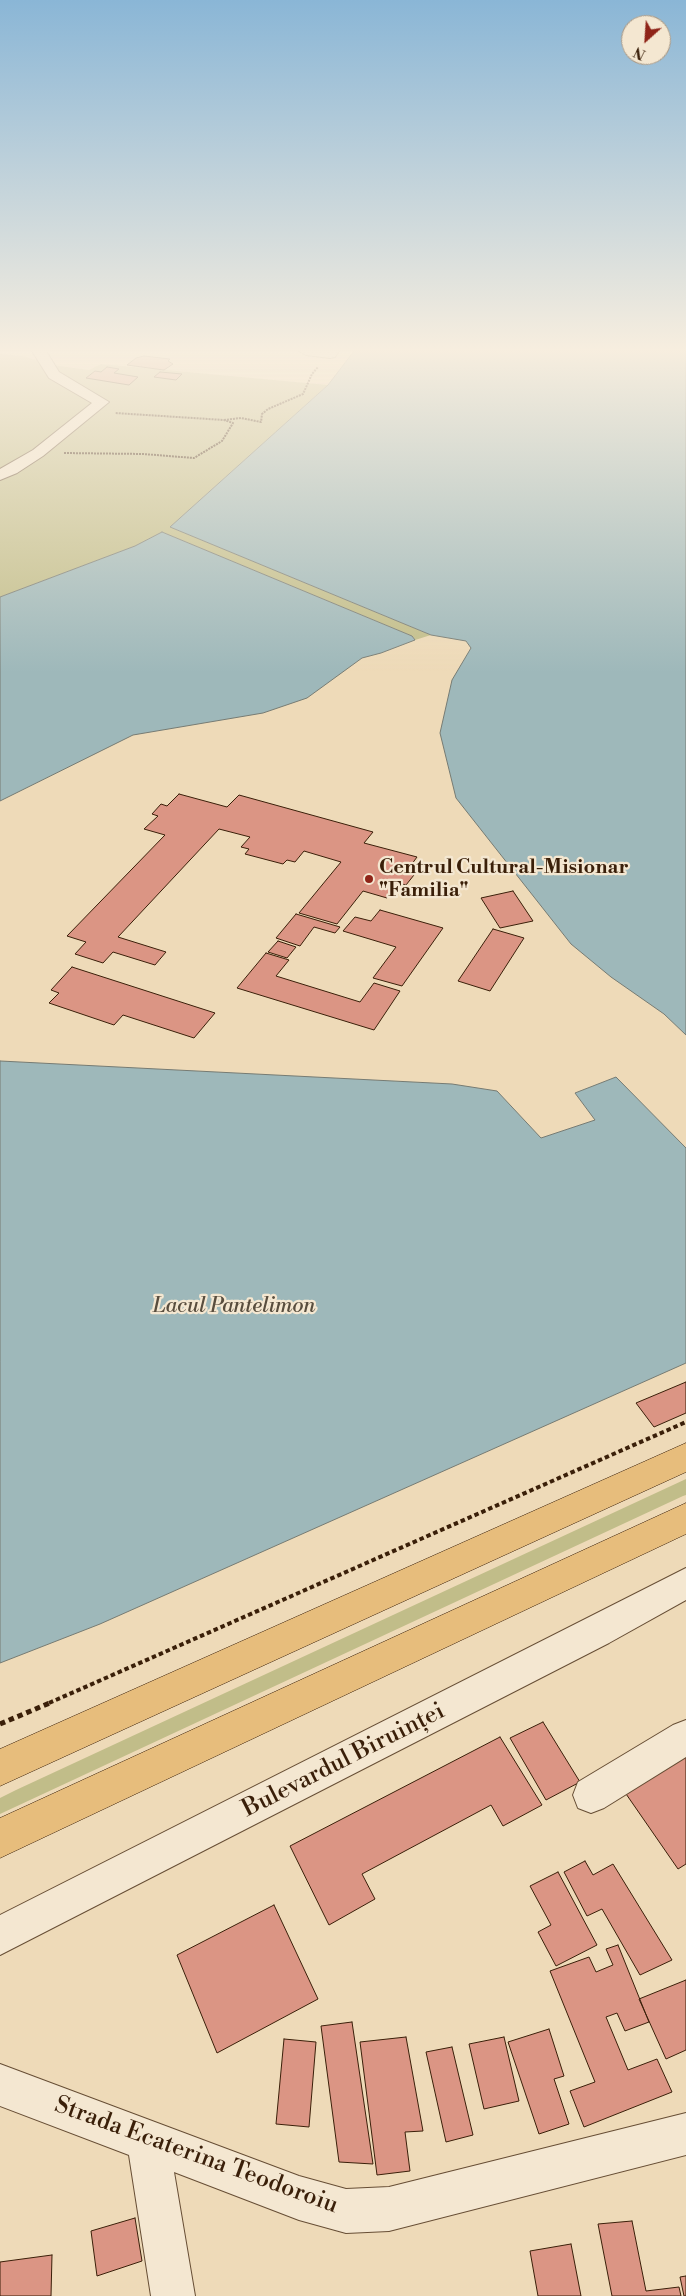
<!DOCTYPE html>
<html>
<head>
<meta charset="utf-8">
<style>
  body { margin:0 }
  #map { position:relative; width:686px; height:2296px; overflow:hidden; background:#eedab8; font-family:"Libre Bodoni",serif }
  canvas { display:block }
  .north { position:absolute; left:621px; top:15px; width:50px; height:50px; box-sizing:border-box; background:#f4e7d1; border:1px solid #aa9781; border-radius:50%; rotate:206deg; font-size:14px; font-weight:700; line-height:20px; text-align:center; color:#3a1f09 }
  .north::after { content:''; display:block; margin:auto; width:18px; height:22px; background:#8f2418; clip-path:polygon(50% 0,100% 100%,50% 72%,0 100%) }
</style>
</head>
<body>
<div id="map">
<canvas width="686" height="2296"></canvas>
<div class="north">N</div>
</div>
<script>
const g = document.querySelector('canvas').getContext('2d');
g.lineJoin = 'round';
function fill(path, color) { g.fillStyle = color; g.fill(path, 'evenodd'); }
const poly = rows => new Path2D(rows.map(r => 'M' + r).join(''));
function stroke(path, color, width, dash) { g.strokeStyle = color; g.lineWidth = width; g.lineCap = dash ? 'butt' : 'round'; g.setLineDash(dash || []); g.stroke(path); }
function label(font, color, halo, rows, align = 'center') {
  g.font = font + ' "Libre Bodoni",serif'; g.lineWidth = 4.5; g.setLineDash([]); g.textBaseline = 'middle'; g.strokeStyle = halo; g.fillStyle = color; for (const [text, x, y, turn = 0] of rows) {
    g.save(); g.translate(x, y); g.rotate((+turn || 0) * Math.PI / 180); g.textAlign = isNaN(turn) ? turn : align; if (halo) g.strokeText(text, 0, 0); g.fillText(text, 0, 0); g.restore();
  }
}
fill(poly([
  [0,354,23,356,53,365,89,370,101,364,328,385,170,527,431,635,415,640,412,636,162,532,135,546,0,597],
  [686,1479,686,1495,683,1496,0,1814,0,1798,16,1790]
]), '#c1bd89');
const water = poly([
  [354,351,686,351,686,1035,664,1014,611,977,571,944,456,798,440,733,452,680,471,648,466,641,431,635,170,527,328,385,354,351],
  [162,532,412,636,415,640,381,653,362,658,307,698,263,713,133,735,0,801,0,597,135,546,162,532],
  [0,1061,452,1084,497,1091,541,1138,595,1120,575,1093,616,1077,686,1148,686,1363,100,1624,0,1663,0,1061]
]);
fill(water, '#9eb8ba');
stroke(water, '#767b73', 1);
const building = poly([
  [144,356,170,359,168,361,173,364,164,370,127,365,136,358,144,356],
  [107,367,119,369,114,373,138,377,129,385,86,378,95,371,101,372,107,367],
  [160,372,182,374,176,380,154,377,160,372],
  [179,794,227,807,239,795,373,832,364,843,417,857,406,872,414,875,406,885,398,883,387,898,363,891,337,924,299,913,341,862,304,851,295,862,287,860,283,864,245,854,249,849,241,847,250,837,219,829,118,937,166,952,155,965,113,952,103,963,75,954,86,942,67,936,165,835,144,829,158,816,152,814,161,804,167,806,179,794],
  [513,891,533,921,500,928,481,898,513,891],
  [380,910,443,928,402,986,373,978,396,947,343,931,355,917,371,921,380,910],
  [296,914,340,927,335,933,314,927,300,946,276,938,296,914],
  [493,929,524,938,490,991,458,981,493,929],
  [278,941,296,947,287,958,268,952,278,941],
  [266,953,289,960,276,976,360,1002,374,983,400,991,374,1030,237,988,266,953],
  [72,967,215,1013,194,1038,123,1015,114,1025,49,1003,59,993,51,990,72,967],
  [686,1382,686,1413,654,1427,636,1403,686,1382],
  [543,1722,580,1782,546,1800,510,1738,543,1722],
  [500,1737,542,1805,503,1826,491,1805,362,1874,375,1899,329,1925,290,1846,500,1737],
  [686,1755,686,1864,678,1869,624,1791,686,1755],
  [585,1861,593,1875,613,1864,672,1960,640,1975,602,1909,587,1916,564,1872,585,1861],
  [558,1872,597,1945,556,1966,538,1932,551,1925,530,1886,558,1872],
  [274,1905,318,1999,217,2053,177,1955,274,1905],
  [618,1945,649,2022,625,2031,617,2013,606,2017,628,2070,657,2059,672,2092,584,2127,570,2091,595,2082,550,1971,589,1957,596,1972,613,1965,606,1949,618,1945],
  [686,1980,686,2050,666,2059,639,1999,686,1980],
  [352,2022,373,2164,339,2162,321,2026,352,2022],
  [549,2029,564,2076,554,2079,569,2124,539,2134,508,2042,549,2029],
  [406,2037,423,2131,405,2132,410,2171,377,2175,360,2042,406,2037],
  [504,2037,519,2101,484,2109,469,2044,504,2037],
  [284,2039,316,2042,309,2127,276,2124,284,2039],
  [452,2047,473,2135,446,2142,426,2052,452,2047],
  [135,2218,142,2261,97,2276,91,2231,135,2218],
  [632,2221,646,2291,679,2287,681,2296,612,2296,598,2224,632,2221],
  [571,2244,581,2296,538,2296,530,2251,571,2244],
  [52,2255,51,2296,0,2296,0,2262,52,2255],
  [686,2276,686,2296,684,2296,680,2277,686,2276]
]);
fill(building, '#db9584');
stroke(building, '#3a1f09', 1);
const minor = poly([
  [32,351,46,351,59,372,109,402,43,456,17,473,0,480,0,469,33,450,92,403,49,378,32,351],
  [299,351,339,351,335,357,330,358,306,355,299,351],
  [686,1568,686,1600,609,1643,0,1955,0,1915,686,1568],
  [686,1720,686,1757,604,1808,591,1813,578,1808,573,1795,578,1782,673,1725,686,1720],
  [0,2064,299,2176,346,2189,389,2187,686,2113,686,2155,389,2231,346,2233,299,2220,174,2172,195,2296,151,2296,129,2155,0,2106,0,2064]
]);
const major = poly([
  [686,1443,686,1472,0,1786,0,1749,686,1443],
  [686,1503,686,1534,0,1858,0,1818,686,1503]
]);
stroke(minor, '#674e35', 2);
stroke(major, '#3a1f09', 1);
stroke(poly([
  [224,420,241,418,261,422,262,414,268,409,303,394,312,374,318,367],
  [64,453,143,454,194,458,222,441,233,423,224,420,115,413]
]), '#3a1f09', 2, [2, 1]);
stroke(poly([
  [49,1703,686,1422]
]), '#3a1f09', 4, [4.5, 3]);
stroke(poly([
  [0,1724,52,1702]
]), '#3a1f09', 5, [5.5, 4]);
fill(minor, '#f4e7d1');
fill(major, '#e7bd7c');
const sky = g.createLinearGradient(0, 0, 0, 673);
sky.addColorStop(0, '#8ab6d6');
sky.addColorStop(0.52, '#f7eedf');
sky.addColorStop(1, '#f7eedf00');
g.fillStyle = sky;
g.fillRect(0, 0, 686, 673);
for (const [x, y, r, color] of [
  [369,879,5,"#8f2418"]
]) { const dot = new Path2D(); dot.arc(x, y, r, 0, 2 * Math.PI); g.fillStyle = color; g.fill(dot); stroke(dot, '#f4e7d1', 2); }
label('bold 20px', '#3a1f09', '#f4e7d1', [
  ["Centrul Cultural-Misionar",379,868],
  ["\"Familia\"",379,891]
], 'left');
label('italic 21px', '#584d3e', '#f4e7d1', [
  ["Lacul Pantelimon",234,1307]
]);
label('24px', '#3a1f09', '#f4e7d1', [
  ["Bulevardul Biruinței",344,1761,-27],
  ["Strada Ecaterina Teodoroiu",196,2156,20]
]);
</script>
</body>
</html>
